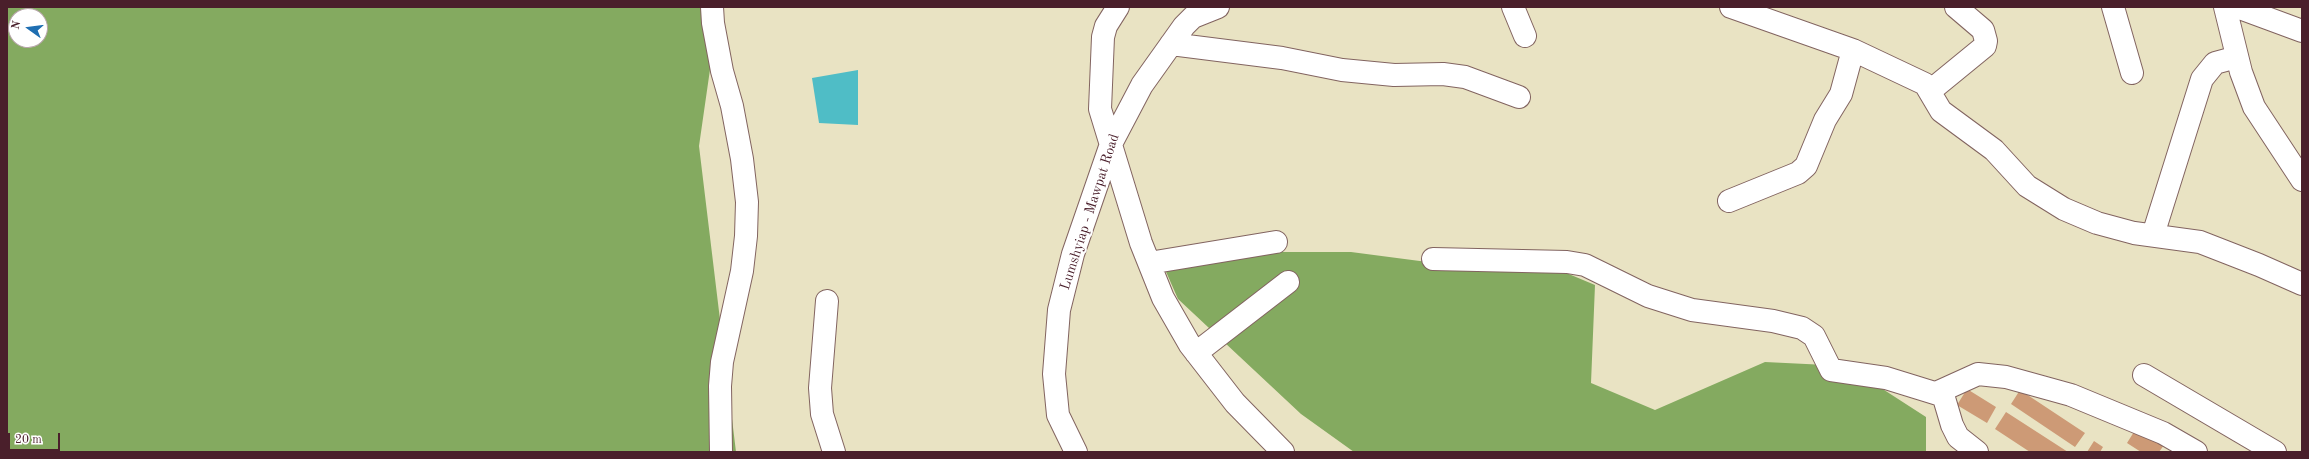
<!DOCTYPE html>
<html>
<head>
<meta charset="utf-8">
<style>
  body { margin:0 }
  #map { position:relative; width:2309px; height:459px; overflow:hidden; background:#e9e3c3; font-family:"Old Standard TT",serif }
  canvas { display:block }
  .frame { position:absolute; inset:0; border:8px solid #4a1f2b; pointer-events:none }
  .north { position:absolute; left:8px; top:8px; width:40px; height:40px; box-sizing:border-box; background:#fff; border:1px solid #b7a5aa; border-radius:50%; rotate:284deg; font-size:11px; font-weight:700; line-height:16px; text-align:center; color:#4a1f2b }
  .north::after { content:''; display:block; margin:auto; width:14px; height:18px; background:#1f6fb2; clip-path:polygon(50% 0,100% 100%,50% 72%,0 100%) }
  .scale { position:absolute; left:8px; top:433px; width:52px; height:18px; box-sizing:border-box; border:2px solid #4a1f2b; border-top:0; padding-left:5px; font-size:12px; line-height:14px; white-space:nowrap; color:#4a1f2b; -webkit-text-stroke:3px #fff; paint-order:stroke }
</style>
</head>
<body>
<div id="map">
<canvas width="2309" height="459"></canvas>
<div class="frame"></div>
<div class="north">N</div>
<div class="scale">20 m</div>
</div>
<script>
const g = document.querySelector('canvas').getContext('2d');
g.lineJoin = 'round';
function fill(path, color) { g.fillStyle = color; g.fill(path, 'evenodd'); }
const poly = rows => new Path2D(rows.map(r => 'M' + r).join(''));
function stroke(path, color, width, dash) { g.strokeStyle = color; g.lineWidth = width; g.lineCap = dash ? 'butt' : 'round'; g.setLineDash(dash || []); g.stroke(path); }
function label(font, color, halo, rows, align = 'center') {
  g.font = font + ' "Old Standard TT",serif'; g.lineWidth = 4; g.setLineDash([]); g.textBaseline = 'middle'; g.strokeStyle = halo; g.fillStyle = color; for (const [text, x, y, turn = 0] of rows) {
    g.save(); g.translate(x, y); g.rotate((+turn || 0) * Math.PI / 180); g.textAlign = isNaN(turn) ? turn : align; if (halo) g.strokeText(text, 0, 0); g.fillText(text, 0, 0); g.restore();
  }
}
fill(poly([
  [7,7,719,7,699,146,736,452,7,452],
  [16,16,40,16,40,40,16,40],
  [1259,252,1351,252,1435,263,1552,267,1595,285,1591,383,1655,410,1765,362,1847,366,1926,417,1926,452,1354,452,1301,414,1178,299,1160,258]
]), '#84aa60');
fill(poly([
  [858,70,858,125,819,123,812,78]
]), '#4fbdc6');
fill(poly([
  [1967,389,1996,407,1987,423,1957,405],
  [2020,390,2085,433,2075,447,2011,404],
  [2006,412,2068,452,2030,452,1995,429],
  [2137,427,2164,445,2159,452,2141,452,2127,443],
  [2094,441,2103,447,2100,452,2087,452]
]), '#cd9a76');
const minor = poly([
  [712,7,713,23,722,71,732,106,742,159,747,202,746,236,742,271,722,362,720,386,721,452],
  [1118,7,1106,26,1103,37,1100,109,1141,243,1163,298,1190,345,1235,403,1283,452],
  [1513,7,1525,36],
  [1731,7,1853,50,1925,84,1941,111,1994,150,2027,186,2064,209,2097,223,2134,233,2200,242,2259,265,2302,284],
  [2113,7,2132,73],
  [2225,7,2241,72,2254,107,2302,180],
  [2237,7,2302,31],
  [1171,44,1282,58,1342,70,1394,75,1443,74,1465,77,1519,97],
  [1930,91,1985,46,1986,41,1983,30,1956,7],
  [1729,201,1798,173,1806,166,1825,120,1841,94,1853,50],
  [2153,235,2202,79,2215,63,2237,57],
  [1433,259,1567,262,1585,265,1648,296,1692,310,1773,321,1802,328,1814,336,1831,370,1886,378,1941,395,1944,398,1952,425,1958,437,1977,452],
  [1149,263,1276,242],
  [827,301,820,388,822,414,834,452],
  [1196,353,1288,282],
  [2144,375,2275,452],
  [1936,393,1978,374,2006,377,2071,395,2163,433,2196,452],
  [1076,452,1058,415,1054,374,1059,310,1073,254,1111,144,1142,85,1184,26,1193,17,1218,7]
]);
stroke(minor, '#826460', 24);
stroke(minor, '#fff', 22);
label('14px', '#4a1f2b', '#fff', [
  ["Lumshyiap - Mawpat Road",1090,212,-72]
]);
</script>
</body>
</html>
